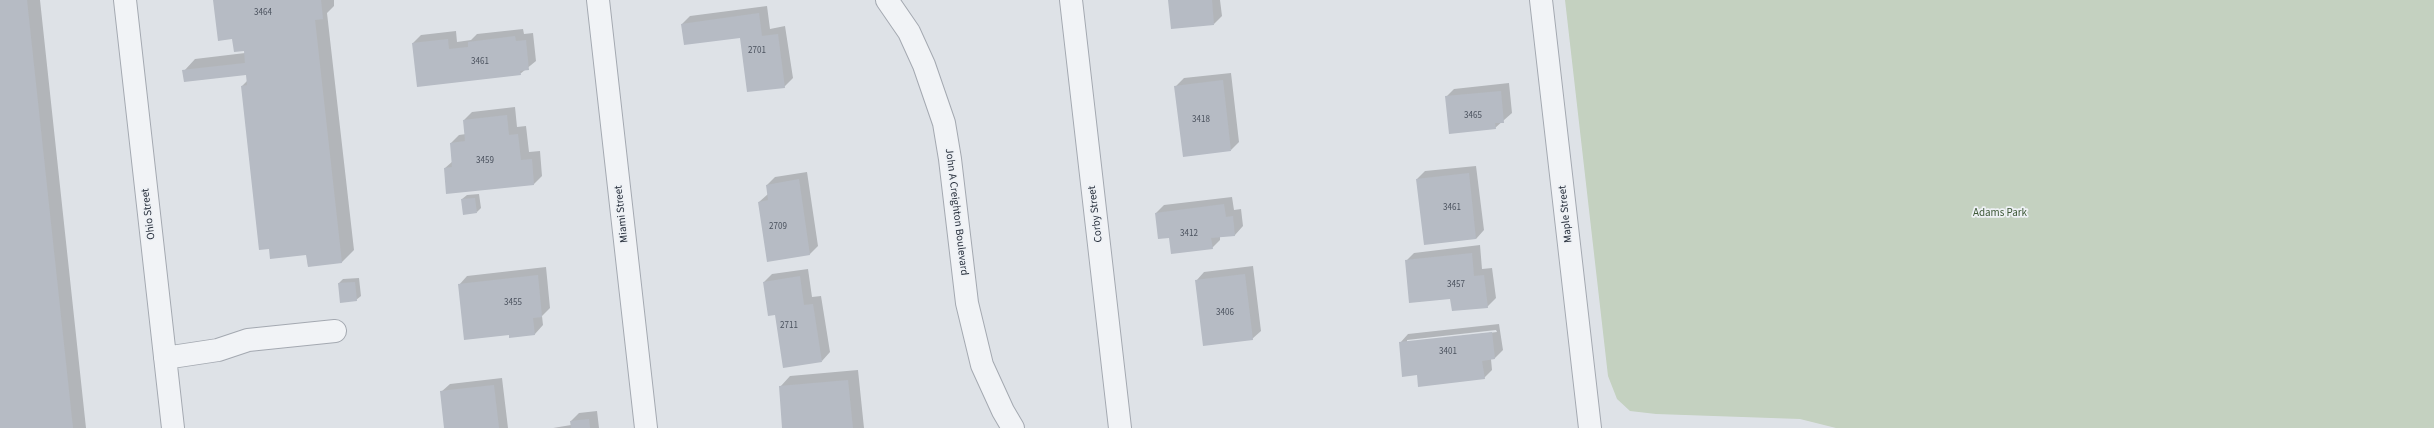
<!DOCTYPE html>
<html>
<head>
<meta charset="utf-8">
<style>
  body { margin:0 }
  canvas { display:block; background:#dee2e7 }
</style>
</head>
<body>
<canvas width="2434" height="428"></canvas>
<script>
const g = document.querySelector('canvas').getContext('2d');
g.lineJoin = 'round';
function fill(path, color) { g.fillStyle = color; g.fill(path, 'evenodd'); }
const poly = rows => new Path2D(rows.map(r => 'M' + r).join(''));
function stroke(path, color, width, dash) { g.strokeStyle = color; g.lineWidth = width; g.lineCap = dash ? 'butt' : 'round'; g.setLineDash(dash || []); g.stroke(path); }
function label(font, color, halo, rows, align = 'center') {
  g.font = font + ' "Source Sans 3",sans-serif'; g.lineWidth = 3.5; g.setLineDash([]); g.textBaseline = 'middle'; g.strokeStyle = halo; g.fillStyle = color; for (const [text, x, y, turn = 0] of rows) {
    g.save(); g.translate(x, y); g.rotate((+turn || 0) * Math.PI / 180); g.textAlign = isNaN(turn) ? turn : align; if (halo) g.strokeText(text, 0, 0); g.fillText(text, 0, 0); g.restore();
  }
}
fill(poly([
  [1565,0,2434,0,2434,428,1836,428,1800,419,1656,414,1630,411,1617,399,1608,376]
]), '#c4d1c0');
fill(poly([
  [0,0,40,0,86,428,0,428],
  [214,0,334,0,334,6,327,13,354,250,342,262,308,266,307,254,242,86,248,80,247,74,184,71,195,59,245,53,245,50,233,38],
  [1169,0,1220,0,1222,16,1214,24],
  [767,6,770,29,785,26,793,78,784,87,741,36,682,24,690,16],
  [523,29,524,34,533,33,536,61,520,74,413,43,421,35,456,31,457,42,471,40,477,34],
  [1231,73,1239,142,1231,150,1175,87,1184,78],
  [1509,83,1512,113,1495,128,1446,97,1454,89],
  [515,107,517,127,526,126,529,152,540,151,542,176,534,184,447,193,445,168,453,161,451,143,459,135,466,134,464,120,472,112],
  [1476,166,1484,230,1476,239,1417,179,1425,171],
  [807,172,818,246,810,254,768,261,759,202,768,194,767,185,775,177],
  [479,194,481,208,477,212,462,199,467,195],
  [1232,197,1234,210,1241,209,1243,226,1235,235,1220,236,1220,240,1212,248,1169,237,1156,213,1164,205],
  [1480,245,1482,269,1492,268,1496,298,1487,307,1406,261,1414,253],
  [1253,266,1261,331,1252,339,1196,281,1204,272],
  [546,267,550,308,542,316,543,325,535,334,510,337,509,334,459,285,467,276],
  [808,269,812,297,821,296,830,352,822,361,775,314,764,282,772,274],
  [359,278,361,296,356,300,339,283,343,279],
  [1499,324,1503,350,1495,358,1491,359,1492,370,1484,378,1418,374,1400,343,1408,334],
  [1496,330,1497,332,1407,342,1407,340],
  [858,370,864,428,783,428,780,387,790,376],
  [502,378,508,428,445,428,441,392,450,384],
  [597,411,599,428,553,428,571,425,571,421,579,413]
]), '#0003');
fill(poly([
  [0,0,27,0,73,428,0,428],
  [213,0,321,0,323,19,315,20,342,263,308,267,306,255,270,259,269,249,259,250,241,86,247,85,246,75,184,82,182,70,245,63,244,51,234,52,232,39,218,41],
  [1168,0,1212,0,1214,25,1171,29],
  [759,13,762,36,778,34,785,88,747,92,740,38,684,45,681,24],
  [515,36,516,41,526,40,529,70,520,71,521,75,417,87,412,43,448,39,449,49,468,47,468,42],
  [1223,80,1231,151,1183,157,1174,86],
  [1501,91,1504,123,1495,123,1496,129,1449,134,1445,96],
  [507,115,509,135,518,134,521,160,532,159,534,185,446,194,444,168,452,167,450,143,465,141,463,120],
  [1469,173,1476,239,1424,245,1416,179],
  [799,179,810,255,767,262,758,202,768,200,766,185],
  [475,198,477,213,463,215,461,199],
  [1224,204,1226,217,1233,216,1235,236,1211,238,1213,249,1171,254,1169,238,1158,239,1155,213],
  [1472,253,1474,276,1484,275,1488,308,1452,311,1450,299,1409,303,1405,260],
  [1245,274,1253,340,1203,346,1195,280],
  [538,275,542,317,533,318,535,335,509,338,509,335,464,340,458,284],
  [800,276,804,305,813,304,822,362,783,368,775,315,768,316,763,282],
  [355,282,357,301,340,303,338,283],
  [1492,332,1495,359,1482,361,1485,379,1418,387,1417,375,1402,377,1399,342],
  [848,380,853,428,782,428,779,386],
  [494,385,499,428,444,428,440,391],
  [589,419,590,428,571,428,570,421]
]), '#b6bbc4');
const minor = poly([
  [125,0,173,428],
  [598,0,646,428],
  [887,0,909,32,924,65,944,123,950,159,967,303,982,365,1003,411,1013,428],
  [1071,0,1120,428],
  [1541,0,1590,428],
  [165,358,218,350,248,340,335,331]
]);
stroke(minor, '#a4a9b1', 24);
stroke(minor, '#f1f3f6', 22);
label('9px', '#4c535f', null, [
  ["3464",263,13],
  ["2701",757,51],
  ["3461",480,62],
  ["3465",1473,116],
  ["3418",1201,120],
  ["3459",485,161],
  ["3461",1452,208],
  ["2709",778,227],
  ["3412",1189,234],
  ["3457",1456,285],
  ["3455",513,303],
  ["3406",1225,313],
  ["2711",789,326],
  ["3401",1448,352]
]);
label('11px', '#28303d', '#eef1f5', [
  ["John A Creighton Boulevard",956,212,83],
  ["Ohio Street",149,214,-97],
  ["Miami Street",622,214,-96],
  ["Corby Street",1096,214,-97],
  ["Maple Street",1566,214,-96]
]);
label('11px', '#3d5836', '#eef1f5', [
  ["Adams Park",2000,214]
]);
</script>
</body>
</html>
